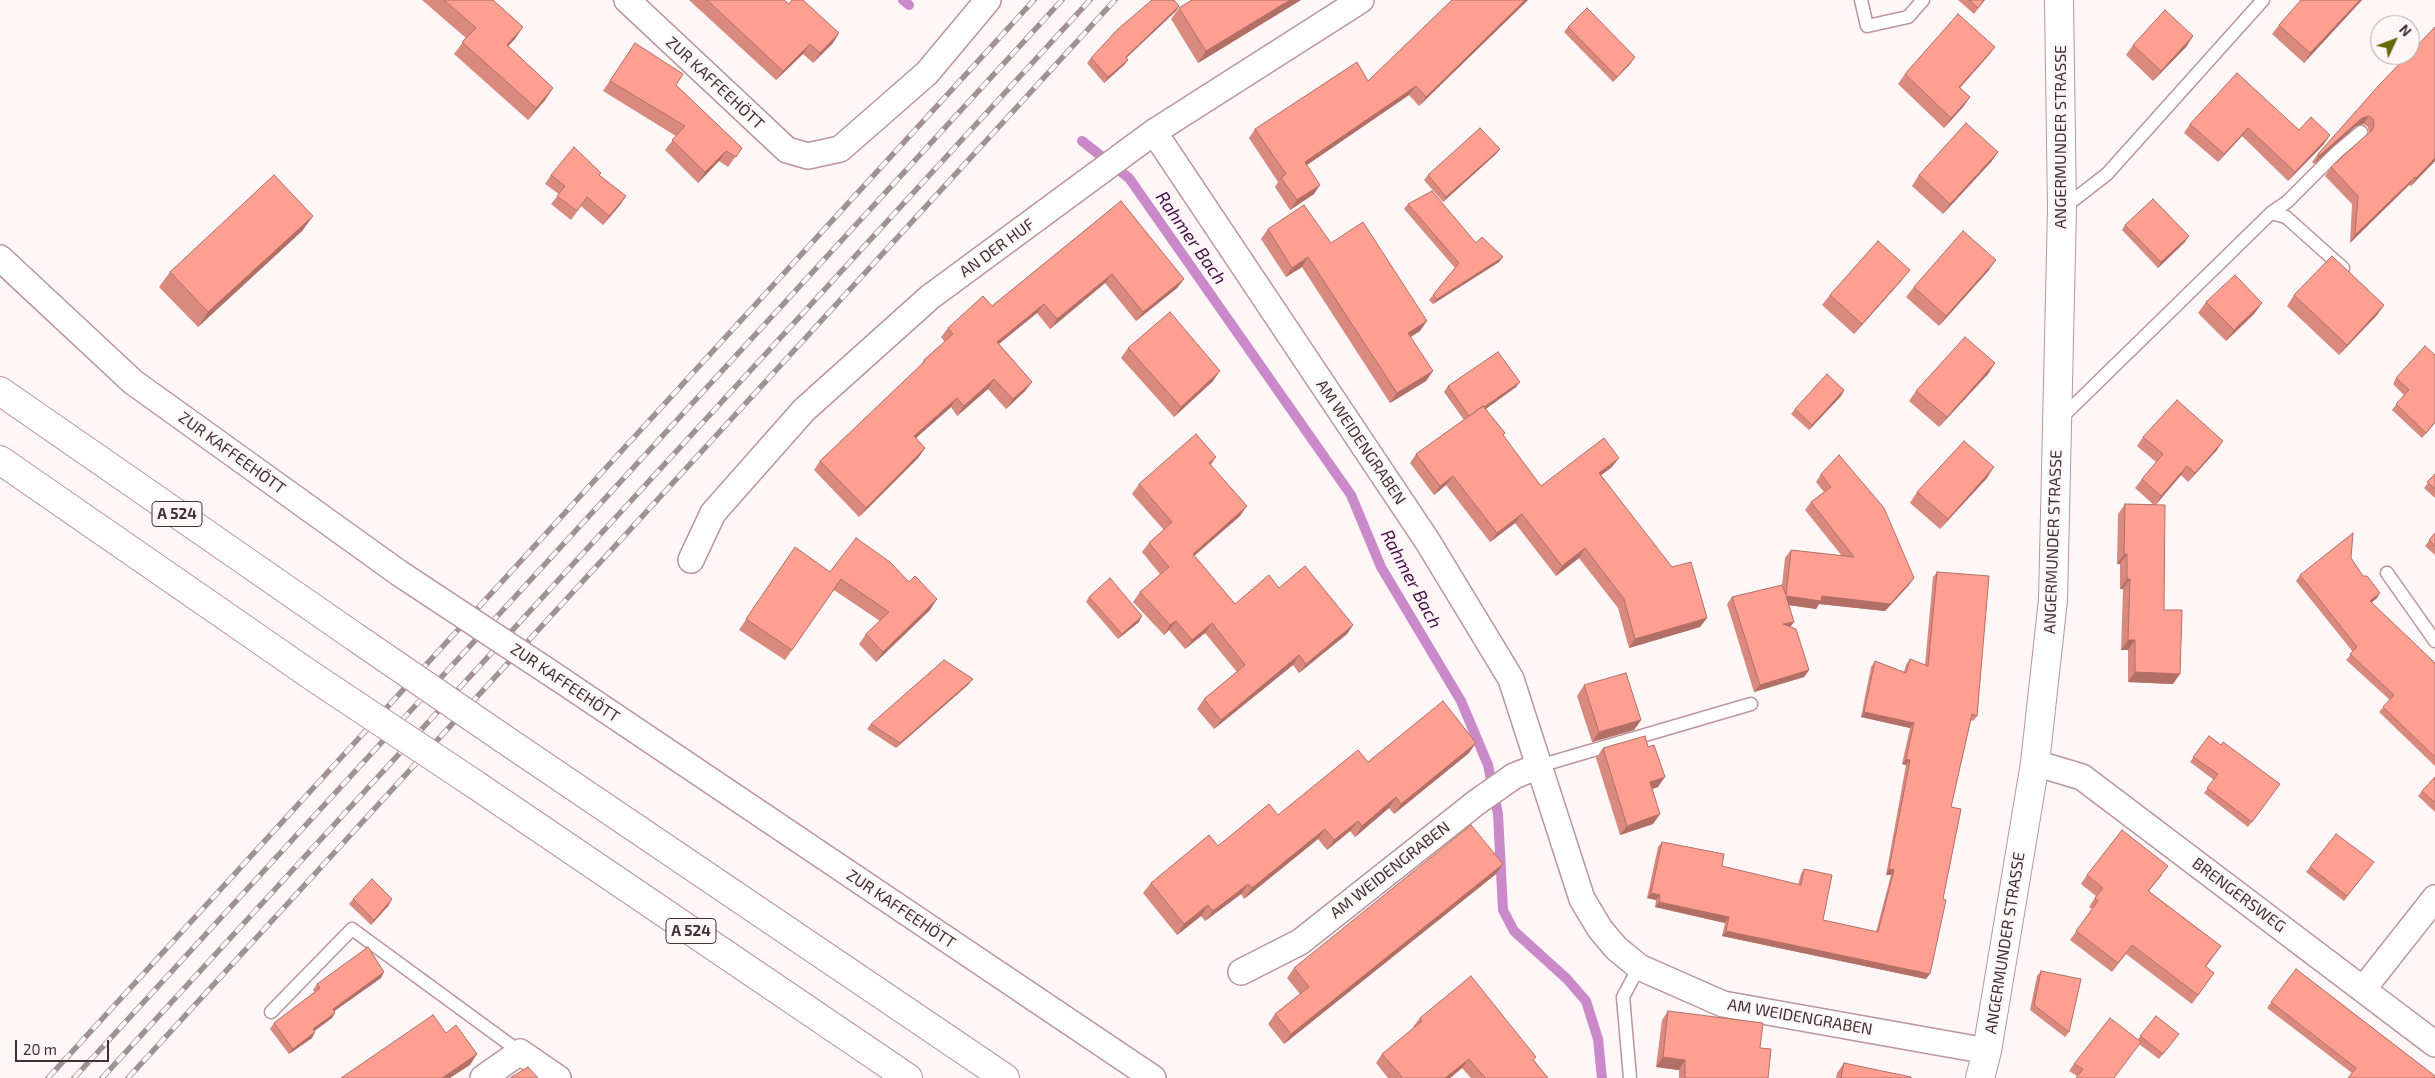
<!DOCTYPE html>
<html>
<head>
<meta charset="utf-8">
<style>
  body { margin:0 }
  #map { position:relative; width:2435px; height:1078px; overflow:hidden; background:#fef6f7; font-family:"Exo 2",sans-serif }
  canvas { display:block }
  .north { position:absolute; left:2370px; top:15px; width:50px; height:50px; box-sizing:border-box; background:#fef6f7; border:1px solid #b2a7a9; border-radius:50%; rotate:47deg; font-size:14px; font-weight:700; line-height:20px; text-align:center; color:#413134 }
  .north::after { content:''; display:block; margin:auto; width:18px; height:22px; background:#676907; clip-path:polygon(50% 0,100% 100%,50% 72%,0 100%) }
  .scale { position:absolute; left:15px; top:1040px; width:94px; height:22px; box-sizing:border-box; border:2px solid #413134; border-top:0; padding-left:6px; font-size:15px; line-height:18px; white-space:nowrap; color:#413134; -webkit-text-stroke:4px #fef6f7; paint-order:stroke }
</style>
</head>
<body>
<div id="map">
<canvas width="2435" height="1078"></canvas>
<div class="north">N</div>
<div class="scale">20 m</div>
</div>
<script>
const g = document.querySelector('canvas').getContext('2d');
g.lineJoin = 'round';
const poly = rows => new Path2D(rows.map(r => 'M' + r).join(''));
function stroke(path, color, width, dash) { g.strokeStyle = color; g.lineWidth = width; g.lineCap = dash ? 'butt' : 'round'; g.setLineDash(dash || []); g.stroke(path); }
function fill(path, color) { g.fillStyle = color; g.fill(path, 'evenodd'); }
function label(font, color, halo, rows, align = 'center') {
  g.font = font + ' "Exo 2",sans-serif'; g.lineWidth = 4.5; g.setLineDash([]); g.textBaseline = 'middle'; g.strokeStyle = halo; g.fillStyle = color; for (const [text, x, y, turn = 0] of rows) {
    g.save(); g.translate(x, y); g.rotate((+turn || 0) * Math.PI / 180); g.textAlign = isNaN(turn) ? turn : align; if (halo) g.strokeText(text, 0, 0); g.fillText(text, 0, 0); g.restore();
  }
}
stroke(poly([
  [903,0,909,5],
  [1082,141,1129,178,1351,495,1381,567,1461,701,1488,765,1498,814,1503,910,1514,931,1567,979,1586,1001,1598,1039,1602,1078]
]), '#ca8aca', 10);
const service = poly([
  [1861,0,1867,26,1908,17,1923,0],
  [2062,209,2107,174,2263,0],
  [2271,213,2287,202,2337,152,2361,132],
  [2059,420,2271,213,2286,217,2343,268],
  [2387,573,2435,641],
  [1539,766,1751,704],
  [271,1012,352,929,520,1052],
  [1630,1078,1623,997,1639,967]
]);
const minor = poly([
  [627,0,787,150,808,156,840,149,927,73,988,0],
  [1154,132,1428,542,1511,679,1582,899,1600,929,1616,948,1639,967,1723,1004,1987,1051],
  [0,258,133,382,399,573],
  [691,560,713,513,804,410,930,297,1154,132,1361,0],
  [561,680,1153,1078],
  [2035,763,2082,777,2435,1044],
  [1241,972,1300,942,1477,802,1514,776,1539,766],
  [2364,988,2435,898],
  [483,1078,520,1052,558,1078]
]);
const secondary = poly([
  [1980,1078,1987,1051,2035,763,2053,600,2062,209,2059,0]
]);
const motorway = poly([
  [0,391,355,637],
  [0,460,315,678],
  [504,739,1005,1078],
  [473,783,908,1078]
]);
stroke(service, '#bb969c', 15);
stroke(minor, '#bb969c', 28);
stroke(secondary, '#bb969c', 30);
stroke(motorway, '#bb969c', 30);
stroke(service, '#fff', 12);
stroke(minor, '#fff', 25);
stroke(secondary, '#fff', 28);
stroke(motorway, '#fff', 28);
const rail = poly([
  [48,1078,1034,0],
  [74,1078,1062,0],
  [102,1078,1090,0],
  [128,1078,1115,0]
]);
stroke(rail, '#9e9294', 5.5);
stroke(rail, '#fef6f7', 4, [11]);
const minorBridge = poly([
  [399,573,561,680]
]);
const motorwayBridge = poly([
  [355,637,504,739],
  [315,678,473,783]
]);
stroke(minorBridge, '#bb969c', 28, []);
stroke(motorwayBridge, '#bb969c', 30, []);
stroke(minorBridge, '#fff', 25);
stroke(motorwayBridge, '#fff', 28);
fill(poly([
  [422,0,493,0,515,39,508,46,553,88,545,100,528,120,454,54,466,38],
  [689,0,784,0,833,43,813,63,803,54,776,80],
  [1192,0,1301,0,1198,63,1171,19,1179,8],
  [1528,0,1419,106,1409,95,1307,165,1314,194,1290,210,1275,187,1278,182,1249,138,1255,129,1368,81],
  [1958,0,1985,0,1974,14],
  [2301,0,2362,0,2304,63,2272,34,2279,25],
  [1179,6,1176,11,1126,58,1128,60,1124,65,1104,83,1087,63,1091,58],
  [1568,27,1631,63,1613,82,1564,32],
  [2435,27,2435,161,2411,186,2409,185,2350,243,2352,204,2325,176,2331,167,2369,133,2368,127,2363,124,2356,126,2314,164,2312,162,2318,154],
  [2193,36,2186,47,2153,81,2126,55,2133,45],
  [635,43,676,85,742,148,728,167,719,161,698,183,665,150,676,136,603,91],
  [1995,47,1988,56,1960,88,1970,97,1963,107,1944,128,1898,84,1905,74],
  [2190,124,2299,130,2324,144,2288,181,2242,136,2218,162,2184,133],
  [1500,149,1496,154,1443,202,1424,180,1428,175],
  [1998,152,1991,162,1943,214,1912,186,1919,175],
  [551,175,599,175,626,196,620,205,603,225,581,206,571,220,551,204,559,194,545,184],
  [1121,201,1184,279,1177,288,1136,321,1105,283,1050,329,1037,313,999,344,1032,382,1025,391,1006,409,988,389,957,416,951,407,916,438,925,448,918,458,859,517,814,470,820,461,919,368,924,360,945,342,941,337,948,328,992,306],
  [1408,204,1476,243,1499,262,1433,304,1429,300,1455,268,1404,209],
  [313,216,302,231,198,327,159,287,170,272],
  [2125,225,2185,242,2158,268,2122,230],
  [1268,229,1331,243,1420,331,1410,337,1433,371,1426,381,1390,403,1302,267,1286,277,1261,239],
  [1989,270,1939,326,1906,297,1914,287],
  [1902,280,1854,334,1822,305,1830,295],
  [2294,295,2384,305,2377,315,2339,355,2287,306],
  [2206,302,2262,303,2254,314,2226,341,2198,313],
  [2425,346,2435,423,2422,438,2392,410,2404,395,2393,384,2396,378],
  [1128,348,1213,381,1174,417,1121,358],
  [1995,363,1988,374,1939,427,1909,401,1916,391],
  [1448,386,1516,387,1486,409,1505,433,1503,436,1541,486,1612,467,1601,475,1707,618,1700,627,1629,648,1618,608,1579,558,1556,576,1515,523,1490,542,1446,485,1434,495,1410,463,1416,454,1464,420,1444,392],
  [1844,390,1841,396,1809,430,1791,414,1795,409],
  [2143,437,2217,450,2188,482,2181,475,2155,505,2164,610,2173,684,2128,682,2128,650,2121,650,2123,589,2120,589,2120,564,2117,564,2118,514,2125,504,2154,505,2135,488,2142,479,2156,462,2137,446],
  [1216,457,1211,465,1240,516,1194,556,1235,604,1279,588,1353,625,1347,634,1299,673,1293,665,1214,729,1197,709,1204,699,1237,672,1205,633,1185,649,1169,630,1164,635,1133,602,1140,592,1160,574,1142,552,1149,543,1164,530,1132,494,1139,484],
  [1821,474,1909,585,1885,611,1819,604,1816,609,1789,605,1791,627,1809,670,1804,677,1754,692,1727,604,1732,597,1782,585,1785,558,1791,550,1842,556,1805,510,1811,502,1824,492,1816,482],
  [2435,474,2435,498,2424,488],
  [1987,478,1940,529,1910,503,1917,492],
  [2435,533,2435,555,2425,546],
  [788,557,830,572,930,610,876,662,859,644,866,634,880,621,834,590,785,660,739,630],
  [2351,558,2377,598,2371,603,2435,663,2435,766,2379,712,2390,700,2346,660,2353,652,2296,581,2300,575],
  [1937,572,1977,716,1973,721,1971,720,1951,807,1926,979,1722,936,1725,923,1655,907,1656,900,1647,898,1658,847,1662,842,1722,866,1798,885,1801,874,1804,869,1823,920,1876,932,1891,875,1886,875,1906,765,1902,764,1910,728,1861,717,1871,667,1875,661,1904,672,1906,665,1910,659,1925,665,1933,577],
  [1089,597,1139,622,1118,639,1086,602],
  [969,684,896,748,867,729,871,724],
  [1584,685,1641,720,1634,730,1592,742,1577,696],
  [2209,736,2221,745,2280,784,2248,827,2204,793,2214,780,2190,762],
  [1603,748,1658,787,1652,789,1660,814,1653,824,1620,835,1596,758],
  [1469,753,1394,814,1389,808,1355,837,1350,831,1327,850,1318,839,1244,899,1241,894,1205,921,1201,916,1177,935,1143,893,1151,883,1218,846,1278,815,1368,762],
  [2435,777,2435,812,2418,796,2422,791],
  [1503,864,1496,874,1284,1044,1268,1024,1275,1014,1300,994,1287,978,1294,968],
  [2310,867,2370,867,2344,901,2306,872],
  [2087,875,2162,875,2149,891,2221,946,2206,967,2214,973,2192,1004,2126,954,2112,972,2070,940,2092,909,2089,907,2096,896,2081,884],
  [353,899,389,905,371,925,349,904],
  [2296,969,2435,1076,2352,1073,2267,1008],
  [2041,971,2069,1032,2065,1037,2030,1010,2037,976],
  [381,978,334,1011,335,1013,332,1018,314,1031,312,1038,289,1054,270,1029,274,1023,315,992,313,990,317,984],
  [1668,1011,1760,1048,1768,1078,1679,1078,1679,1070,1656,1067,1662,1020],
  [2156,1016,2175,1039,2159,1059,2139,1044,2077,1076,2069,1071,2074,1064,2138,1039],
  [1420,1018,1534,1060,1548,1078,1471,1078,1462,1068,1450,1078,1388,1078,1376,1063,1382,1054,1414,1028,1413,1027],
  [1844,1063,1911,1078,1836,1078,1837,1073]
]), '#da897e');
fill(poly([
  [1290,0,1301,0,1198,63,1206,51],
  [1525,0,1528,0,1419,106,1426,97],
  [2360,0,2362,0,2304,63,2310,53],
  [1179,6,1176,11,1122,62,1126,57],
  [523,27,515,39,498,56,507,45],
  [839,33,833,43,813,63,820,53],
  [2193,36,2186,47,2153,81,2161,71],
  [810,44,803,54,776,80,783,71],
  [1995,47,1988,56,1952,96,1959,87],
  [1635,57,1631,63,1613,82,1617,77],
  [1128,60,1124,65,1104,83,1108,77],
  [1416,86,1409,95,1298,171,1305,162],
  [553,88,545,100,528,120,536,108],
  [1970,97,1963,107,1944,128,1951,118],
  [2369,116,2363,124,2356,126,2314,164,2319,156,2362,118],
  [2248,128,2242,136,2218,162,2224,154],
  [2330,135,2324,144,2288,181,2295,172],
  [1500,149,1496,154,1443,202,1446,197],
  [726,151,719,161,698,183,705,172],
  [1998,152,1991,162,1943,214,1950,204],
  [2435,158,2435,161,2411,186,2416,178],
  [2415,177,2409,185,2350,243,2355,235],
  [1320,185,1314,194,1290,210,1297,200],
  [626,196,620,205,603,225,609,216],
  [313,216,302,231,198,327,208,312],
  [2189,236,2185,242,2158,268,2161,262],
  [1308,257,1302,267,1286,277,1292,268],
  [1503,257,1499,262,1433,304,1437,299],
  [1996,260,1989,270,1939,326,1946,316],
  [1910,270,1902,280,1854,334,1862,324],
  [1112,274,1105,283,1050,329,1057,319],
  [1184,279,1177,288,1136,321,1143,312],
  [2262,303,2254,314,2226,341,2234,330],
  [1044,304,1037,313,990,351,997,342],
  [2384,305,2377,315,2339,355,2347,345],
  [1427,321,1420,331,1401,343,1408,333],
  [1995,363,1988,374,1939,427,1947,417],
  [1220,371,1213,381,1174,417,1181,407],
  [1433,371,1426,381,1390,403,1397,393],
  [994,379,988,389,957,416,964,406],
  [1032,382,1025,391,1006,409,1013,399],
  [1520,382,1516,387,1466,423,1470,417],
  [1844,390,1841,396,1809,430,1812,425],
  [957,398,951,407,907,446,914,436],
  [2435,422,2435,423,2422,438,2426,433],
  [2223,441,2217,450,2188,482,2195,473],
  [925,448,918,458,859,517,866,508],
  [1619,458,1612,467,1592,482,1599,473],
  [2187,466,2181,475,2155,506,2161,496],
  [1994,467,1987,478,1940,529,1948,519],
  [1453,476,1446,485,1434,495,1440,486],
  [1247,506,1240,516,1186,563,1193,554],
  [1522,514,1515,523,1490,542,1497,533],
  [1585,548,1579,558,1556,576,1562,566],
  [2124,554,2127,554,2120,564,2117,564],
  [1914,578,1909,585,1885,611,1819,604,1816,609,1781,604,1786,596,1822,596],
  [2127,579,2130,579,2123,589,2120,589],
  [2380,593,2377,598,2366,607,2370,601],
  [937,599,930,610,876,662,883,652],
  [1142,616,1139,622,1118,639,1122,634],
  [1707,618,1700,627,1629,648,1635,639],
  [1176,621,1169,630,1164,635,1170,625],
  [1794,622,1789,629,1783,624],
  [1212,623,1205,633,1185,649,1192,640],
  [1353,625,1347,634,1299,673,1306,664],
  [2128,640,2135,640,2128,650,2121,650],
  [1299,655,1293,665,1214,729,1221,720],
  [1809,670,1804,677,1754,692,1760,685],
  [2135,672,2180,674,2173,684,2128,682],
  [973,679,969,684,896,748,900,743],
  [1864,712,1914,723,1910,728,1861,717],
  [1641,720,1634,730,1592,742,1599,732],
  [1476,743,1469,753,1394,814,1401,804],
  [1906,759,1910,760,1906,765,1902,764],
  [1665,777,1658,787,1643,792,1650,782],
  [1396,797,1389,808,1355,837,1362,826],
  [1660,814,1653,824,1620,835,1627,826],
  [1358,821,1350,831,1327,850,1334,840],
  [1325,829,1318,839,1244,899,1252,888],
  [1503,864,1496,874,1284,1044,1291,1034],
  [1889,869,1894,870,1891,875,1886,875],
  [1248,884,1241,894,1205,921,1213,911],
  [1651,893,1660,895,1656,900,1647,898],
  [392,899,389,905,371,925,374,920],
  [1659,902,1729,917,1725,923,1655,907],
  [1208,905,1201,916,1177,935,1184,924],
  [1726,931,1930,974,1926,979,1722,936],
  [384,972,381,978,329,1015,333,1009],
  [335,1013,332,1018,309,1035,313,1029],
  [315,1032,312,1038,289,1054,293,1049],
  [477,1054,470,1065,450,1078,442,1078],
  [1663,1057,1685,1060,1679,1070,1656,1067],
  [1469,1059,1462,1068,1450,1078,1445,1078]
]), '#b26f66');
const building = poly([
  [444,0,493,0,523,27,507,45,553,88,536,108,462,42,476,28,444,0],
  [707,0,784,0,789,4,792,0,803,0,839,33,820,53,810,44,783,71,707,0],
  [1152,0,1174,0,1179,6,1126,57,1128,60,1108,77,1091,58,1118,29,1152,0],
  [1192,0,1290,0,1206,51,1179,8,1192,0],
  [1452,0,1525,0,1426,97,1416,86,1305,162,1320,185,1297,200,1281,178,1286,174,1255,129,1357,62,1368,81,1452,0],
  [1969,0,1984,0,1978,8,1969,0],
  [2301,0,2360,0,2310,53,2279,25,2301,0],
  [1587,8,1635,57,1617,77,1568,27,1587,8],
  [2165,10,2193,36,2161,71,2133,45,2165,10],
  [1958,14,1995,47,1959,87,1970,97,1951,118,1905,74,1958,14],
  [2435,27,2435,158,2416,178,2415,177,2355,235,2358,196,2331,167,2372,130,2374,126,2373,119,2369,116,2362,118,2319,156,2318,154,2380,84,2408,55,2410,55,2410,53,2435,27],
  [635,43,683,74,676,85,742,148,736,157,726,151,705,172,672,140,685,126,610,81,635,43],
  [2237,73,2299,130,2311,117,2330,135,2295,172,2248,128,2224,154,2190,124,2237,73],
  [1966,123,1998,152,1950,204,1919,175,1966,123],
  [1480,128,1500,149,1446,197,1428,175,1480,128],
  [574,147,601,173,599,175,626,196,609,216,587,197,577,211,557,196,565,186,551,175,574,147],
  [274,175,313,216,208,312,170,272,274,175],
  [1432,191,1476,243,1482,237,1503,257,1437,299,1433,295,1459,263,1408,204,1432,191],
  [2153,199,2189,236,2161,262,2125,225,2153,199],
  [1121,201,1184,279,1143,312,1112,274,1057,319,1044,304,997,342,1032,382,1013,399,994,379,964,406,957,398,914,436,925,448,866,508,820,461,925,361,924,360,953,334,948,328,983,296,992,306,1121,201],
  [1304,205,1331,243,1363,222,1427,321,1408,333,1433,371,1397,393,1308,257,1292,268,1268,229,1304,205],
  [1963,231,1996,260,1946,316,1914,287,1963,231],
  [1878,241,1910,270,1862,324,1830,295,1878,241],
  [2332,256,2384,305,2347,345,2294,295,2332,256],
  [2235,275,2262,303,2234,330,2206,302,2235,275],
  [1170,312,1220,371,1181,407,1128,348,1170,312],
  [1965,337,1995,363,1947,417,1916,391,1965,337],
  [2425,346,2435,355,2435,422,2426,433,2396,404,2409,390,2396,378,2425,346],
  [1498,352,1520,382,1484,407,1483,406,1469,416,1448,386,1498,352],
  [1827,374,1844,390,1812,425,1795,409,1827,374],
  [2177,400,2223,441,2195,473,2187,466,2161,496,2142,479,2163,454,2143,437,2177,400],
  [1483,406,1505,433,1503,435,1541,486,1604,438,1619,458,1599,473,1672,567,1691,562,1707,618,1635,639,1624,599,1585,548,1562,566,1522,514,1497,533,1453,476,1440,486,1416,454,1483,406],
  [1196,434,1216,457,1209,463,1247,506,1193,554,1235,604,1269,575,1279,588,1305,566,1353,625,1306,664,1299,655,1221,720,1204,699,1245,665,1212,623,1192,640,1176,621,1170,625,1140,592,1169,567,1149,543,1172,522,1139,484,1196,434],
  [1964,441,1994,467,1948,519,1917,492,1964,441],
  [1839,455,1884,508,1914,578,1890,604,1822,596,1821,601,1786,596,1794,622,1783,624,1796,629,1809,670,1760,685,1732,597,1782,585,1786,595,1791,550,1854,557,1811,502,1831,487,1821,474,1839,455],
  [2435,474,2435,489,2427,482,2435,474],
  [2125,504,2165,505,2164,610,2182,610,2180,674,2135,672,2135,640,2128,640,2130,579,2127,579,2127,554,2124,554,2125,504],
  [2353,533,2351,558,2363,576,2367,576,2380,593,2370,601,2435,663,2435,757,2383,707,2394,695,2350,654,2357,647,2300,575,2353,533],
  [2435,533,2435,546,2429,540,2435,533],
  [856,538,890,562,909,582,915,576,937,599,883,652,866,634,889,612,841,579,792,650,746,619,795,547,830,572,856,538],
  [1937,572,1989,576,1977,716,1972,714,1951,807,1961,809,1943,899,1946,900,1930,974,1726,931,1729,917,1659,902,1660,895,1651,893,1662,842,1724,854,1722,866,1801,885,1804,869,1832,875,1823,920,1878,932,1894,870,1889,869,1910,760,1906,759,1914,723,1864,712,1875,661,1906,673,1910,659,1928,666,1937,572],
  [1110,578,1142,616,1122,634,1089,597,1110,578],
  [944,660,973,679,900,743,871,724,944,660],
  [1626,673,1641,720,1599,732,1584,685,1626,673],
  [1443,701,1476,743,1401,804,1396,797,1362,826,1358,821,1334,840,1325,829,1252,888,1248,884,1213,911,1208,905,1184,924,1151,883,1209,835,1218,846,1269,804,1278,815,1358,750,1368,762,1443,701],
  [1645,736,1648,747,1654,745,1665,777,1650,782,1660,814,1627,826,1603,748,1645,736],
  [2209,736,2221,745,2223,742,2280,784,2252,822,2207,788,2218,774,2193,757,2209,736],
  [2435,777,2435,803,2422,791,2435,777],
  [1471,825,1503,864,1291,1034,1275,1014,1309,987,1294,968,1471,825],
  [2122,830,2168,866,2148,891,2221,946,2205,966,2214,973,2198,995,2132,945,2118,963,2076,931,2098,901,2095,898,2103,888,2087,875,2122,830],
  [2336,834,2374,862,2347,896,2310,867,2336,834],
  [372,879,392,899,374,920,353,899,372,879],
  [368,947,384,972,333,1009,335,1013,313,1029,315,1032,293,1049,274,1023,320,988,317,984,368,947],
  [2296,969,2435,1076,2435,1078,2348,1078,2356,1068,2271,1002,2296,969],
  [2041,971,2081,979,2069,1032,2034,1005,2041,971],
  [1471,976,1536,1057,1533,1060,1548,1078,1485,1078,1469,1059,1445,1078,1401,1078,1402,1077,1382,1054,1422,1021,1420,1018,1471,976],
  [1668,1011,1763,1023,1760,1048,1771,1049,1768,1078,1685,1078,1685,1060,1663,1057,1668,1011],
  [433,1015,446,1033,456,1025,477,1054,442,1078,341,1078,433,1015],
  [2156,1016,2179,1034,2163,1054,2140,1036,2156,1016],
  [2110,1018,2141,1042,2114,1078,2076,1078,2083,1069,2074,1064,2110,1018],
  [1844,1063,1911,1077,1911,1078,1841,1078,1844,1063],
  [528,1067,538,1078,510,1078,528,1067]
]);
fill(building, '#fe9f92');
stroke(building, '#b26f66', 1);
for (const [x, y, w] of [
  [177,514,50],
  [691,931,50]
]) { const box = new Path2D(); box.roundRect(x - w / 2, y - 12.5, w, 25, 4); g.fillStyle = '#fef6f7'; g.fill(box); stroke(box, '#413134', 1); }
label('bold 15px', '#413134', null, [
  ["A 524",177,514],
  ["A 524",691,931]
]);
label('16px', '#413134', '#fef6f7', [
  ["ZUR KAFFEEHÖTT",715,83,43],
  ["ANGERMUNDER STRASSE",2061,137,-90],
  ["AN DER HUF",997,248,-36],
  ["AM WEIDENGRABEN",1361,442,56],
  ["ZUR KAFFEEHÖTT",232,453,36],
  ["ANGERMUNDER STRASSE",2053,542,-88],
  ["ZUR KAFFEEHÖTT",565,683,34],
  ["AM WEIDENGRABEN",1390,870,-38],
  ["BRENGERSWEG",2239,895,37],
  ["ZUR KAFFEEHÖTT",901,909,34],
  ["ANGERMUNDER STRASSE",2005,943,-81],
  ["AM WEIDENGRABEN",1800,1017,10]
]);
label('italic 18px', '#460c48', '#fef6f7', [
  ["Rahmer Bach",1191,238,55],
  ["Rahmer Bach",1411,579,62]
]);
</script>
</body>
</html>
